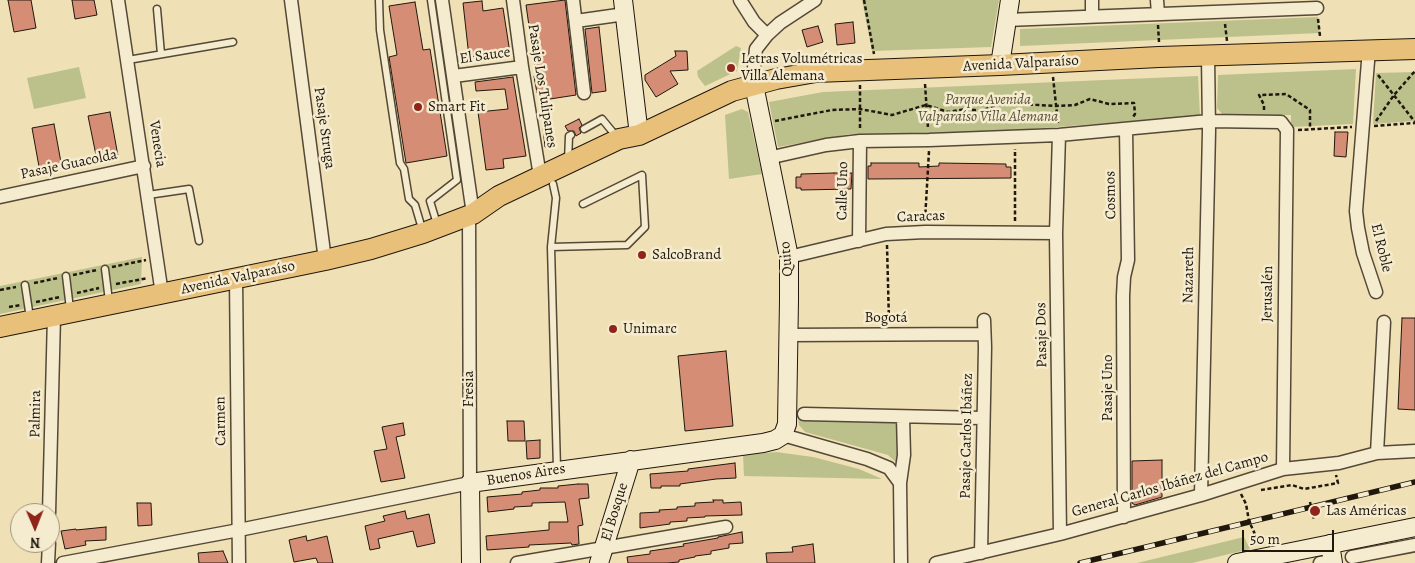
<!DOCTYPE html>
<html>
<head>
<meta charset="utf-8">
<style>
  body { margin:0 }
  #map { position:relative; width:1415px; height:563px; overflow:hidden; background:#f0e0b5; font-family:Alegreya,serif }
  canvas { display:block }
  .north { position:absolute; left:10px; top:503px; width:50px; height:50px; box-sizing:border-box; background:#f5ebcf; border:1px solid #a09681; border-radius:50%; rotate:179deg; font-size:14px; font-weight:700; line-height:20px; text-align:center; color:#20170d }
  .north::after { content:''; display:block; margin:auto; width:18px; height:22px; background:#8f2418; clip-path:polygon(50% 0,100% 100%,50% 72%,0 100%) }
  .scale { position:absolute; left:1242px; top:530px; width:92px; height:22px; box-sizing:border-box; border:2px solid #20170d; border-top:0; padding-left:6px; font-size:15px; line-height:18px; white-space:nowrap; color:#20170d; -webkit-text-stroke:4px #f5ebcf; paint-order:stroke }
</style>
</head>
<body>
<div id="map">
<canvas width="1415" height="563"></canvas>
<div class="north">N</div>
<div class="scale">50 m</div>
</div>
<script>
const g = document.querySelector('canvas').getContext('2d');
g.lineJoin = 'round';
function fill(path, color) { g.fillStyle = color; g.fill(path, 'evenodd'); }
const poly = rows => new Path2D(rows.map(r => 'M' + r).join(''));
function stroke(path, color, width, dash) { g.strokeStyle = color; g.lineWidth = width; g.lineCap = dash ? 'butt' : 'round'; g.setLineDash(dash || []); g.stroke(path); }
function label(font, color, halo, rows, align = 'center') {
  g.font = font + ' Alegreya,serif'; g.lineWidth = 5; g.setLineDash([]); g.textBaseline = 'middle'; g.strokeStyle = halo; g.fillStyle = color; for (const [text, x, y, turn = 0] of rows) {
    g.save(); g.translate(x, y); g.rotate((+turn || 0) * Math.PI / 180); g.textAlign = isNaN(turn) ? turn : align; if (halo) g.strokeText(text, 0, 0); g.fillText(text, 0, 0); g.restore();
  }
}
fill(poly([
  [862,0,999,0,991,47,872,51],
  [1318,17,1320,33,1020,46,1020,29],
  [736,46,741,48,737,71,705,86,698,77,697,71],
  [79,67,86,98,34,109,27,78],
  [1356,69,1353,124,1291,127,1291,115,1224,116,1217,108,1218,75],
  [1415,72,1415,121,1373,124,1376,73],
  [1198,76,1200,116,991,132,850,134,778,147,769,102,823,92],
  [742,109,748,112,762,174,729,179,725,115],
  [142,257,141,284,0,314,0,286],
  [798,417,897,419,900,423,898,464,888,455,805,432,799,425],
  [776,452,813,457,859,469,882,479,744,476,743,455],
  [1244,537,1250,549,1192,563,1137,563]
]), '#bcc18b');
const building = poly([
  [8,0,31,0,36,28,14,32,8,0],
  [72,0,94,0,97,15,75,19,72,0],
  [565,0,576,95,550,99,546,92,537,93,534,76,536,75,526,5,565,0],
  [482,1,483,11,503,8,510,53,469,57,463,3,482,1],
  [415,2,423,50,430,49,447,156,406,163,389,57,397,55,389,6,415,2],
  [853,22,855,43,837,45,835,24,853,22],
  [818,26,823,42,807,47,802,30,818,26],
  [599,27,606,91,592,93,585,29,599,27],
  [675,51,687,51,688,70,670,71,678,84,656,97,645,80,645,75,676,56,675,51],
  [513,77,526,156,503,159,504,168,486,170,478,112,508,109,505,89,476,91,475,82,513,77],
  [110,112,118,156,97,160,88,116,110,112],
  [579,119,582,125,579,128,581,133,576,136,574,131,568,131,565,126,579,119],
  [54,124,62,168,40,172,32,128,54,124],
  [552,127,555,145,545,147,543,128,552,127],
  [1335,132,1348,132,1346,157,1334,156,1335,132],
  [871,163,919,163,919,167,939,166,939,163,1006,164,1006,167,1011,167,1011,178,868,179,868,166,871,166,871,163],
  [834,173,852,173,851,189,801,190,801,188,796,188,796,177,801,177,801,174,834,173],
  [1402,318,1415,318,1415,410,1398,409,1402,318],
  [726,351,733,426,685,431,678,356,726,351],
  [507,421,524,421,525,441,508,441,507,421],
  [403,423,405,435,396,437,405,478,381,482,374,451,387,449,382,427,403,423],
  [540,440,540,458,527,459,526,441,540,440],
  [1162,460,1162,497,1135,505,1132,503,1132,461,1162,460],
  [735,463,736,478,716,479,680,484,680,486,661,486,661,488,651,488,650,474,688,471,688,469,735,463],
  [578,484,588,484,589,498,579,499,583,525,578,526,579,544,572,545,571,543,529,545,529,547,487,550,486,536,549,530,549,522,568,522,565,502,532,503,532,506,514,507,514,509,488,512,487,497,522,494,522,492,540,490,540,488,558,488,558,486,578,484],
  [713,500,723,500,723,503,741,502,742,515,705,516,705,517,687,518,687,521,670,522,670,524,640,528,640,513,660,512,659,510,677,509,677,507,695,506,695,503,714,502,713,500],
  [137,503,151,503,152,525,138,526,137,503],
  [405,511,407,519,429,514,435,543,417,547,413,531,378,539,380,548,370,550,365,526,385,521,383,516,405,511],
  [106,527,106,540,85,541,86,545,65,549,61,531,76,529,76,530,106,527],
  [742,532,743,543,729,544,729,548,711,551,711,554,695,556,695,557,679,560,679,562,667,563,628,563,627,557,650,554,650,551,684,546,683,544,718,538,718,537,742,532],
  [306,536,307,541,327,536,333,563,318,563,316,558,294,562,289,540,306,536],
  [813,544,815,563,767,563,766,553,793,552,792,547,813,544],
  [223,551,228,563,199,563,198,553,223,551]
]);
fill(building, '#d58e75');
stroke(building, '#20170d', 1);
const lane = poly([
  [379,0,380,30,400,163,404,169,409,199,415,205,423,232],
  [431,0,457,180,430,201,437,224],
  [157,9,161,54],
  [128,60,233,42],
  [584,129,602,119,616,136],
  [568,161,569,136,571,135],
  [553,184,556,198,551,247,557,469],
  [148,195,189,189,199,241],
  [551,247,627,245,645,227,642,175,583,204],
  [105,269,109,301],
  [66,276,70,309],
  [25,285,30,318]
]);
const street = poly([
  [118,0,162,294],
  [291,0,325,260],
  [442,0,473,214],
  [513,0,522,67,540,176],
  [573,0,584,93],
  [740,0,754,22,767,35],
  [1092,0,1092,16],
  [1157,0,1158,14],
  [1006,20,1317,8],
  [576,21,625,14],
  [1369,49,1356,211,1358,228,1363,253,1376,292],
  [454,76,522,67],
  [754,85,754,68,756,49,767,35,780,23,815,0],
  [1059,135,1056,233,1060,534],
  [768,158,826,145,860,141,929,140,1059,135,1209,121,1281,122,1287,130,1283,469],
  [0,197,144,166],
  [859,241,860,141],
  [789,257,886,234,925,232,1056,233],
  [236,278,239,563],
  [788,335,984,334],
  [804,414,982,418],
  [783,435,867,459,889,468,900,483,901,563],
  [1377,453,1384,322],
  [900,483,904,455,903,417],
  [1201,495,1209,131,1208,55],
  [49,513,54,316],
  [1124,517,1123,296,1124,277,1128,260,1126,129],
  [981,553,985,347,984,320],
  [1352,557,1415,545],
  [48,563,49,543],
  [63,563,239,530,470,483,469,216],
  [517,563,726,527],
  [936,563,1060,534,1201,495,1283,469,1339,463,1377,453,1415,451],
  [1320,563,1333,561]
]);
const secondary = poly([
  [623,0,639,135],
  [1000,65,1010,0],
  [1330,544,1333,563],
  [471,563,470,483,763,443,775,440,783,435,787,424,789,300,789,257,754,85],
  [599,563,631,460],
  [1237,563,1415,527]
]);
const primary = poly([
  [0,327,325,260,371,249,423,233,473,214,499,196,619,139,639,135,732,91,776,79,816,72,1000,65,1159,57,1415,49]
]);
stroke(lane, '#544937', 9);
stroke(street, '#544937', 15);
stroke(secondary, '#20170d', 20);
stroke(primary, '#20170d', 22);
stroke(poly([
  [864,0,874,54],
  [1318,19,1320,36],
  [1225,24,1227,41],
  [1158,25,1159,42],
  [1378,75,1415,122],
  [1053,77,1058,123],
  [925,84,928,128],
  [860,85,860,129],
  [1264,110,1264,105,1259,95,1286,94,1310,110,1310,129],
  [775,121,832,110,860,109,892,115,926,105,948,112,966,109,981,111,1001,103,1056,106,1075,105,1090,99,1109,104,1134,103,1135,114,1133,117],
  [1376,121,1394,95,1415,71],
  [1374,126,1415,123],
  [1298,130,1352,127],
  [925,220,929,151],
  [1015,221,1015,149],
  [887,245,889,322],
  [112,267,146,260],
  [73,275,97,270],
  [34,283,58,278],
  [116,284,148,278],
  [0,290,16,287],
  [77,293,99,288],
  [36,302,60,297],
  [9,307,21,305],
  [1261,490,1292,485,1304,489,1338,483,1336,475],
  [1241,494,1246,504,1249,521,1258,541,1252,543,1253,545],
  [1310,502,1314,520]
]), '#20170d', 2.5, [4, 2.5]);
stroke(lane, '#f5ebcf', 6);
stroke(street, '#f5ebcf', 12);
stroke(secondary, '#f5ebcf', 18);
stroke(primary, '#e8c07a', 20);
const rail = poly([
  [1080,563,1415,482]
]);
stroke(rail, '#20170d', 5.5);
stroke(rail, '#f5ebcf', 4, [11]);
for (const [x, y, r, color] of [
  [731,68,5,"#8f2418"],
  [418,107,5,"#8f2418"],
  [642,255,5,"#8f2418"],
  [613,329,5,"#8f2418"],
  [1315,511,6,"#8f2418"]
]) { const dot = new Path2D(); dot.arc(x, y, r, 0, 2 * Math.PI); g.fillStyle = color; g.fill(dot); stroke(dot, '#f5ebcf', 2); }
label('15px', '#20170d', '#f5ebcf', [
  ["El Sauce",485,56,-8],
  ["Avenida Valparaíso",1021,64,-3],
  ["Pasaje Los Tulipanes",542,86,81],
  ["Pasaje Struga",324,128,82],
  ["Venecia",157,144,81],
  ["Pasaje Guacolda",69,165,-12],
  ["Calle Uno",843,191,-89],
  ["Cosmos",1111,195,-91],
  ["Caracas",921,217,-2],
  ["El Roble",1381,248,76],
  ["Quito",787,259,-95],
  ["Nazareth",1189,275,-89],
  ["Avenida Valparaíso",238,278,-12],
  ["Jerusalén",1268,294,-89],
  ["Bogotá",886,318],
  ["Pasaje Dos",1042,335,-91],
  ["Pasaje Uno",1108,388,-90],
  ["Fresia",469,389,-90],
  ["Palmira",36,414,-89],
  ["Carmen",221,421,-91],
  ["Pasaje Carlos Ibáñez",967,436,-89],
  ["Buenos Aires",526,475,-9],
  ["General Carlos Ibáñez del Campo",1170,485,-16],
  ["El Bosque",615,512,-73]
]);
label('15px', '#20170d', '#f5ebcf', [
  ["Letras Volumétricas",741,59],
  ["Villa Alemana",741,76],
  ["Smart Fit",428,107],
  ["SalcoBrand",652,255],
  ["Unimarc",623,329],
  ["Las Américas",1326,511]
], 'left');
label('italic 15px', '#575239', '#f5ebcf', [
  ["Parque Avenida",988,100],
  ["Valparaíso Villa Alemana",988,117]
]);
</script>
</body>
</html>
